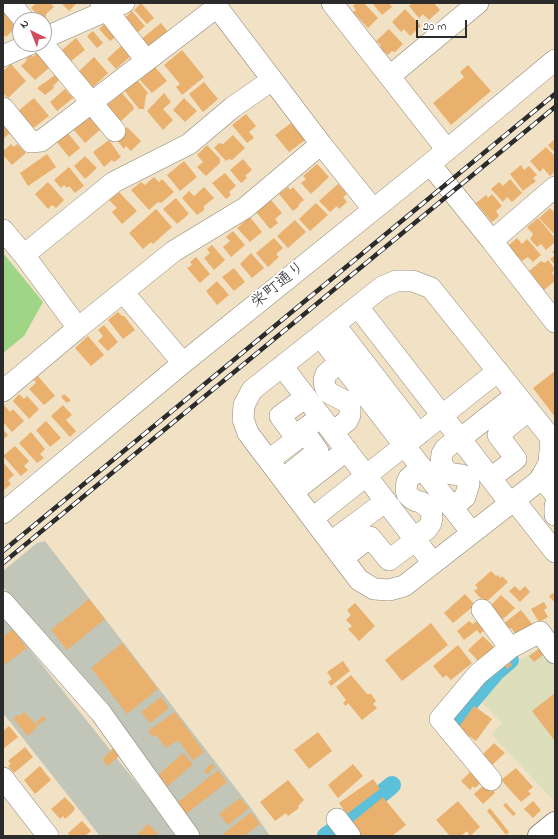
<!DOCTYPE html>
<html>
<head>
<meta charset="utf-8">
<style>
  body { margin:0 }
  #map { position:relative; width:558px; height:839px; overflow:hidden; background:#f1e2c5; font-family:"Indie Flower",sans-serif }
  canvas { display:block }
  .frame { position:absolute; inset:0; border:4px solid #2b2b2b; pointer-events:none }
  .north { position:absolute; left:12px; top:12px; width:40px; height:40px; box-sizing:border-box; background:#fff; border:1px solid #aaa; border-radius:50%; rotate:317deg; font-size:11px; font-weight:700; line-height:16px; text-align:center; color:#2b2b2b }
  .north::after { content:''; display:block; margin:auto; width:14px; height:18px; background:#d1495b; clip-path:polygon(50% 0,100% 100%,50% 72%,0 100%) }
  .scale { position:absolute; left:416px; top:20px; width:51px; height:18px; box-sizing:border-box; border:2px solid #2b2b2b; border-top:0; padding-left:5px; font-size:12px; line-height:14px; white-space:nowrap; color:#2b2b2b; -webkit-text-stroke:3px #fff; paint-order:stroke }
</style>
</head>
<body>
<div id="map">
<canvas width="558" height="839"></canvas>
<div class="frame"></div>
<div class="north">N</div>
<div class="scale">20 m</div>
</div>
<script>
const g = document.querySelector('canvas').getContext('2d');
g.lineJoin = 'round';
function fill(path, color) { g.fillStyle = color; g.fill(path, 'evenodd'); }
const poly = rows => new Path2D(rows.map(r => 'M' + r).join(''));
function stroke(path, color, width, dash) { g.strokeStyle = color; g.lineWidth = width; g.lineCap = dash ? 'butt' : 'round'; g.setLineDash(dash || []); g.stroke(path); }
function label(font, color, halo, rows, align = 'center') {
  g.font = font + ' "Indie Flower","Klee One",sans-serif'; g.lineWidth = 4; g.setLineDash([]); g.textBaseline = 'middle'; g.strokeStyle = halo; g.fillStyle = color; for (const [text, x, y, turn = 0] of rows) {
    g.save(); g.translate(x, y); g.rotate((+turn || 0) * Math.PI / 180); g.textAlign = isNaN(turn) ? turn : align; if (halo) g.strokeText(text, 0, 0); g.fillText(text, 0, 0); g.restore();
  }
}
fill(poly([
  [542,646,555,663,555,802,491,734,502,723,478,698,491,683,515,663]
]), '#dddebc');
fill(poly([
  [45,541,251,808,270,836,198,836,120,727,3,587,3,571,37,543],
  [3,616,179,836,100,836,3,713]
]), '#c2c6b9');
fill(poly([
  [3,253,43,302,24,336,3,353]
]), '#9fd586');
stroke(poly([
  [457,718,496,672,510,660],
  [326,836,351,819,392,785]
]), '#5dc0db', 18);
fill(poly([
  [34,3,50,3,54,7,46,14,46,18,43,20,38,20,34,16,37,14,31,8,35,4],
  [61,3,77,3,69,11],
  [141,3,154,18,147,24,134,10],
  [356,3,364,3,378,18,368,28,353,12,356,10,353,6],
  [372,3,389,3,392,7,382,15],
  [413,3,434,3,440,10,429,20,423,14,419,18,409,6],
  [405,9,421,26,410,36,404,29,401,32,392,22],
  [3,10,17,26,6,37,3,34],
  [132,11,145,26,136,34,124,19],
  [161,23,169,33,146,49,139,41],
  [104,24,116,37,110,41,99,29],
  [389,29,403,44,395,52,392,51,388,55,380,48,381,45,376,41],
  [93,31,103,43,97,48,87,36],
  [76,38,85,50,71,61,62,50],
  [121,46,131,56,116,69,107,59],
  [182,50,204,77,182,95,176,87,180,84,164,65],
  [37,53,50,67,35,80,21,66,27,60,26,59,31,55,33,57],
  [94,57,108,73,90,90,76,74],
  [11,64,26,81,8,98,3,93,3,71],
  [468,65,491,91,451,125,433,103,464,77,460,72],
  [155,67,167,81,152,93,140,80],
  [55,75,59,80,53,86,54,88,45,95,37,88],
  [135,80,139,82,148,93,146,95,144,109,139,109,124,90],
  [204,82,218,99,203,112,189,94],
  [65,89,73,98,57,111,50,102],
  [122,93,133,106,134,109,119,123,105,107],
  [164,93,171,102,163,109,173,120,163,130,147,111],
  [34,98,49,116,32,129,18,111],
  [184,98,197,111,185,122,173,110],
  [246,114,256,126,249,132,254,138,247,143,232,125],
  [90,115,101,129,85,143,73,129],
  [291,123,305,140,289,152,275,135],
  [3,125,10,133,3,139],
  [127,127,141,141,131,151,126,146,124,149,115,138],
  [67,132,80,148,69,157,56,141],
  [233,135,245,148,232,160,229,159,226,161,214,148,219,143,223,144],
  [555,139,555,153,548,145],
  [109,140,121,157,114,162,112,160,104,167,93,152],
  [11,144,14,147,17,144,26,153,12,165,3,155,3,151],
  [207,145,220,159,220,163,206,176,197,167,203,162,197,155],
  [546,147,555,156,555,171,550,176,543,168,540,172,530,161],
  [47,154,56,167,28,186,20,173],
  [85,156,97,168,85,179,74,166],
  [243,159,252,170,245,176,247,178,241,183,230,170],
  [184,161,197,177,180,191,167,175],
  [317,164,329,177,311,194,301,183,306,179,303,176],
  [521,165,524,170,529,166,537,175,533,178,536,181,523,191,510,174],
  [69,167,84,186,75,193,69,186,67,188,64,185,61,188,54,180],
  [225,173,236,186,229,192,231,195,226,199,212,183],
  [154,177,159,182,162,179,174,192,161,203,158,202,149,210,131,190,141,182,145,185],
  [510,179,522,193,512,202,507,197,503,202,491,189,499,182,503,186],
  [48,182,64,200,56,208,52,205,48,209,35,194],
  [338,184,347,194,343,197,347,202,339,209,337,206,330,212,319,201],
  [204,187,214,198,204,206,204,210,197,215,182,198,189,191,194,196],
  [288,187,290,190,293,187,304,200,300,203,298,207,293,211,279,194],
  [119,192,137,211,122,224,112,212,117,208,109,200],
  [492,194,502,206,496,211,499,216,492,222,476,203,486,195,488,198],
  [176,198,189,214,177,224,163,209],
  [271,200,282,213,275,219,278,223,270,229,256,212],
  [316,203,328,215,310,231,299,219],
  [550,208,555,213,555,235,539,218],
  [156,209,172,227,153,244,151,242,143,249,129,233],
  [250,217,262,232,250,242,237,228],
  [538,218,555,238,555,242,546,250,541,244,537,247,530,239,533,234,527,227],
  [295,220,306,232,288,248,277,236],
  [233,231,245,245,231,257,223,247,230,241,226,237],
  [274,238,283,248,276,254,279,257,268,267,256,253],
  [517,238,522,244,527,239,541,255,533,262,528,257,522,261,508,246],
  [212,245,225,260,214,270,204,258,210,253,207,249],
  [555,249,555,265,550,259,555,255,552,252],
  [251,253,264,268,252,278,240,264],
  [196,257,210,274,200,283,187,268,192,265,190,262],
  [548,260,555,269,552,273,555,277,555,281,544,290,529,271,541,261,545,263],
  [234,268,245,282,234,291,222,277],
  [217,281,229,295,217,305,206,291],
  [118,312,122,316,124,316,135,330,123,339,108,320],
  [104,325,118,342,108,351,98,341,103,336,98,330],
  [88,336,104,355,91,366,75,348],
  [555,371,555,417,533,388],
  [38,376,55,396,44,405,29,389,36,383,34,380],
  [19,394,24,399,27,396,39,409,29,419,13,401],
  [64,394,71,400,67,403,61,397],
  [4,405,10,412,13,409,24,421,12,432,3,422,3,406],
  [63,405,72,415,66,420,76,431,70,437,51,416],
  [46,421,61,438,50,447,36,430],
  [3,429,8,435,3,440],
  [31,432,45,449,40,454,44,458,37,463,19,443],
  [15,446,29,461,24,466,28,470,21,476,3,456],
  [3,462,14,475,8,480,11,484,4,490],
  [491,571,496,576,498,575,500,578,502,576,508,582,485,603,474,591,478,588,475,585],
  [515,586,520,591,525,586,530,592,520,602,509,591],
  [553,593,555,595,555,599,553,601,549,596],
  [465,594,475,605,453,623,444,613],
  [501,595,515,608,502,620,489,607],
  [89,599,105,619,67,650,51,630],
  [544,602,547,608,544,610,548,617,539,622,531,609],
  [355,603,375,626,359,641,348,629,352,626,346,620,351,615,347,610],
  [521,610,533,625,518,637,511,628,507,629,503,624],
  [469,621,473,624,476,621,479,624,482,622,487,628,480,634,477,630,464,640,457,631],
  [431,623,448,645,402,681,385,660],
  [12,629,27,648,3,666,3,637],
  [483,636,494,647,479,662,468,650],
  [122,643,158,689,127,714,91,668],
  [458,645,472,663,451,680,446,675,443,678,433,666],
  [539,649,544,654,534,662,529,656],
  [343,661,350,671,331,686,328,682,332,679,327,672],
  [510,662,512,665,507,669,505,666],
  [351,675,367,694,371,694,376,701,373,704,377,708,362,720,348,703,346,706,343,703,346,700,336,687],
  [555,693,555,741,532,711],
  [161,697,169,708,150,723,141,712],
  [474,706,492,719,476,741,458,728],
  [24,712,38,726,28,736,13,719,17,715,20,716],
  [175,712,204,752,193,760,178,740,166,748,156,735,153,737,148,731],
  [43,716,46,719,39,725,36,722],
  [9,726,18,737,3,749,3,731],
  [318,732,332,751,309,769,294,750],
  [494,743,505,753,492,765,482,755],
  [25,747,33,757,14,773,8,766,11,764,8,761],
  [113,748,120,755,108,766,102,760],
  [183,753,193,764,168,786,158,775],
  [212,763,215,767,207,775,204,771],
  [353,764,363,776,338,798,328,785],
  [40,766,51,780,35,794,24,780],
  [474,768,485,779,475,788,473,786,470,790,461,781],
  [516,768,533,787,528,791,531,794,521,802,501,780],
  [218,770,227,782,186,814,177,803],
  [373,779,380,789,347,814,339,803],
  [288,780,304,800,298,806,299,808,288,816,286,813,275,821,260,802],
  [486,783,495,793,483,804,474,794],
  [65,797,75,808,73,812,65,819,63,816,60,819,51,809],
  [383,797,406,825,392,836,359,836,349,825],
  [240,798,249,808,228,825,219,814],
  [458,801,480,827,470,836,467,831,461,836,450,836,436,820],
  [533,801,541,810,533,818,524,809],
  [506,803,516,814,513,816,503,805],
  [490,808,509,832,506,835,487,811],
  [251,812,260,824,244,836,221,836],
  [82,821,91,831,85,836,71,836,68,833],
  [148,824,158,833,155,836,136,836]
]), '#eab06d');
const minor = poly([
  [10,3,24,20],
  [101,3,146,60],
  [214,3,321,144,373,209],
  [332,3,447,150],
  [44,38,124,3],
  [43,44,115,131],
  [3,56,30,44],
  [390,76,478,3],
  [3,108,31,142,41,141,217,7],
  [430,164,492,241],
  [555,187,492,241,555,322],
  [3,230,24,255,78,328],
  [24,255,114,182,189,144,233,107,272,80],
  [123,292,183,363],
  [358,307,510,503],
  [335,325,419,434],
  [320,336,472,533],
  [282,366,433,563],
  [3,391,78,328,174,251,245,208,321,144],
  [333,432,347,421,350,415,350,407,347,402,329,393,325,387,324,380,326,374,340,362],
  [551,438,549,463,540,480,404,586,389,590,374,589,359,580,248,433,243,419,244,405,252,390,382,287,396,281,413,281,431,288,551,438,555,446],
  [460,439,516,395],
  [269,460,297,439,280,416,306,397],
  [541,477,555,494],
  [491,478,516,459,498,435,529,410],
  [283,479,318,451,303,430,321,417],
  [293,492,347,450],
  [514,500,555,552],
  [555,506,555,515],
  [452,508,465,497,469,484,462,475,452,474,446,471,441,462,442,454,445,449,459,437],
  [3,513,183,363,430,164,555,60],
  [313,518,498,371],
  [414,538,427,529,431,523,432,517,431,510,421,502,416,501,411,498,407,494,406,489,407,482,409,478,421,468],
  [331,542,386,501],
  [343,558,370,537,389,560,416,540],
  [3,602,101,713,189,836],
  [482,610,510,648],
  [3,778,48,836],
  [491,780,440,719,478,674,510,648,540,632,555,653],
  [337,819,350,836]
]);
const major = poly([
  [539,836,555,823]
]);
stroke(minor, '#8e8678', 22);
stroke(major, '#8e8678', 24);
stroke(minor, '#fff', 21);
stroke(major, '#fff', 22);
const rail = poly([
  [3,551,555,94],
  [3,563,555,107]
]);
stroke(rail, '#2b2b2b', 4.5);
stroke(rail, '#fff', 3, [9]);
label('16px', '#2b2b2b', '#fff', [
  ["栄町通り",279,286,-39]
]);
</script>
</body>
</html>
